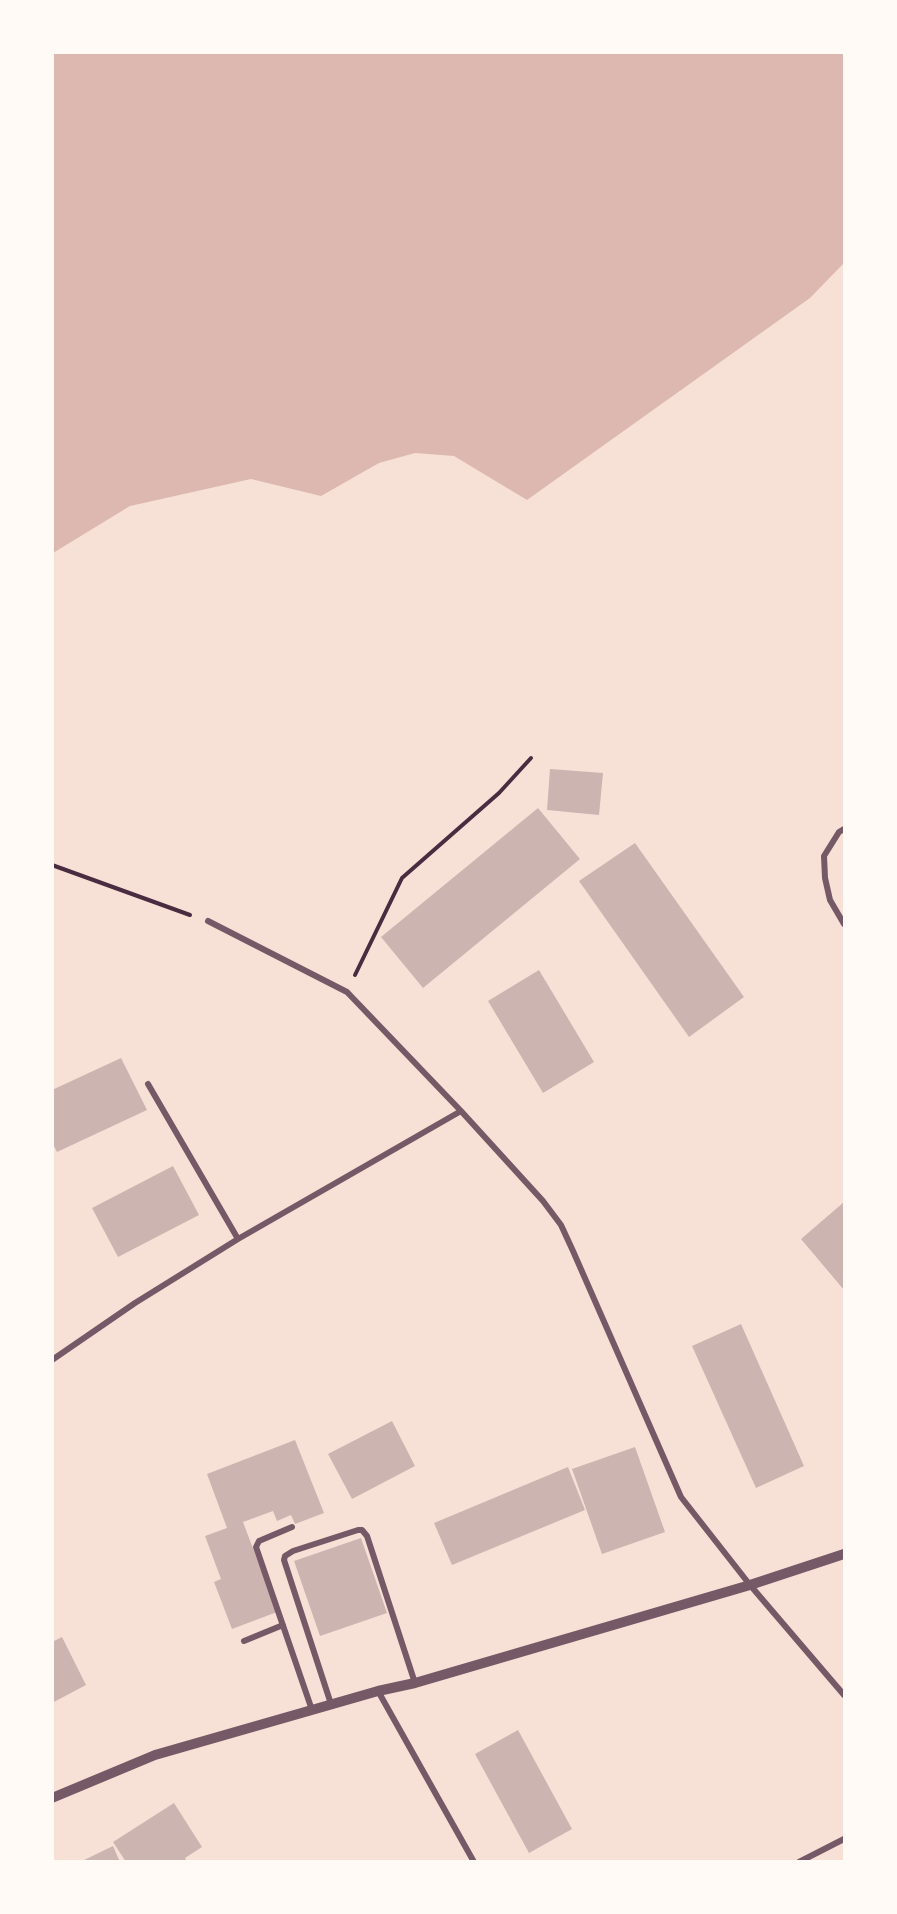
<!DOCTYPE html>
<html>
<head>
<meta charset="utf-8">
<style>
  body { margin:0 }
  #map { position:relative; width:897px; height:1914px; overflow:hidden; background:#f7e1d7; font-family:Poppins,sans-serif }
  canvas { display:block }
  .frame { position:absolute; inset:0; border:54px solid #fffaf5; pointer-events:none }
</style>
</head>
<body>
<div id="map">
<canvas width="897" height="1914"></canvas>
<div class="frame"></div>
</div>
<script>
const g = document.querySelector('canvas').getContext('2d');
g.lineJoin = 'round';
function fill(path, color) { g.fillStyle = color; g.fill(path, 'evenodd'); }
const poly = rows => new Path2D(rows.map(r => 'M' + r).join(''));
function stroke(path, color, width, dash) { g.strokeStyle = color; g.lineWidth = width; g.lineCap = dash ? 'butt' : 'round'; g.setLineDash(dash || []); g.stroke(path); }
fill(poly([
  [53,52,844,53,844,263,810,298,527,500,454,456,415,453,379,463,321,496,251,479,130,506,53,553]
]), '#dcb8b0');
fill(poly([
  [550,769,603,773,599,815,547,810],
  [538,808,580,859,423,988,381,937],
  [635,843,744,997,689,1037,579,881],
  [539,970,594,1062,543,1093,488,1001],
  [121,1058,147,1110,57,1152,52,1142,52,1090],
  [173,1166,199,1215,118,1257,92,1208],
  [844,1202,844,1290,801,1239],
  [741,1324,804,1466,756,1488,692,1346],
  [392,1421,415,1466,352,1499,328,1454],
  [295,1440,324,1513,295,1524,291,1515,277,1521,273,1511,243,1522,277,1612,232,1629,214,1582,221,1579,205,1536,227,1528,207,1474],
  [635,1447,665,1532,602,1554,572,1469],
  [568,1467,585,1510,452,1565,434,1523],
  [361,1538,387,1613,320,1636,294,1561],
  [62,1637,86,1685,52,1703,52,1642],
  [518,1730,572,1829,529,1853,475,1754],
  [174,1803,202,1847,185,1858,187,1862,126,1862,113,1842],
  [113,1846,120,1862,80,1862]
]), '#ccb4b1');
stroke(poly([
  [52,865,190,915],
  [355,975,402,878,499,793,531,758]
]), '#4a2c40', 4);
stroke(poly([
  [844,829,839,832,824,856,825,878,830,900,844,924],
  [208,921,347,992,461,1111,543,1201,561,1225,573,1251,681,1497,750,1585,844,1695],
  [148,1084,238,1239],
  [52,1360,135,1303,238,1239,461,1111],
  [292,1527,259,1541,256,1547,312,1710],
  [244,1641,283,1625],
  [378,1691,474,1862],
  [331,1704,284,1560,285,1556,293,1551,358,1530,362,1530,367,1536,415,1683],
  [799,1862,844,1839]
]), '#755966', 6);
stroke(poly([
  [52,1798,155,1755,378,1691,415,1683,750,1585,844,1554]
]), '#755966', 10);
</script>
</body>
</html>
